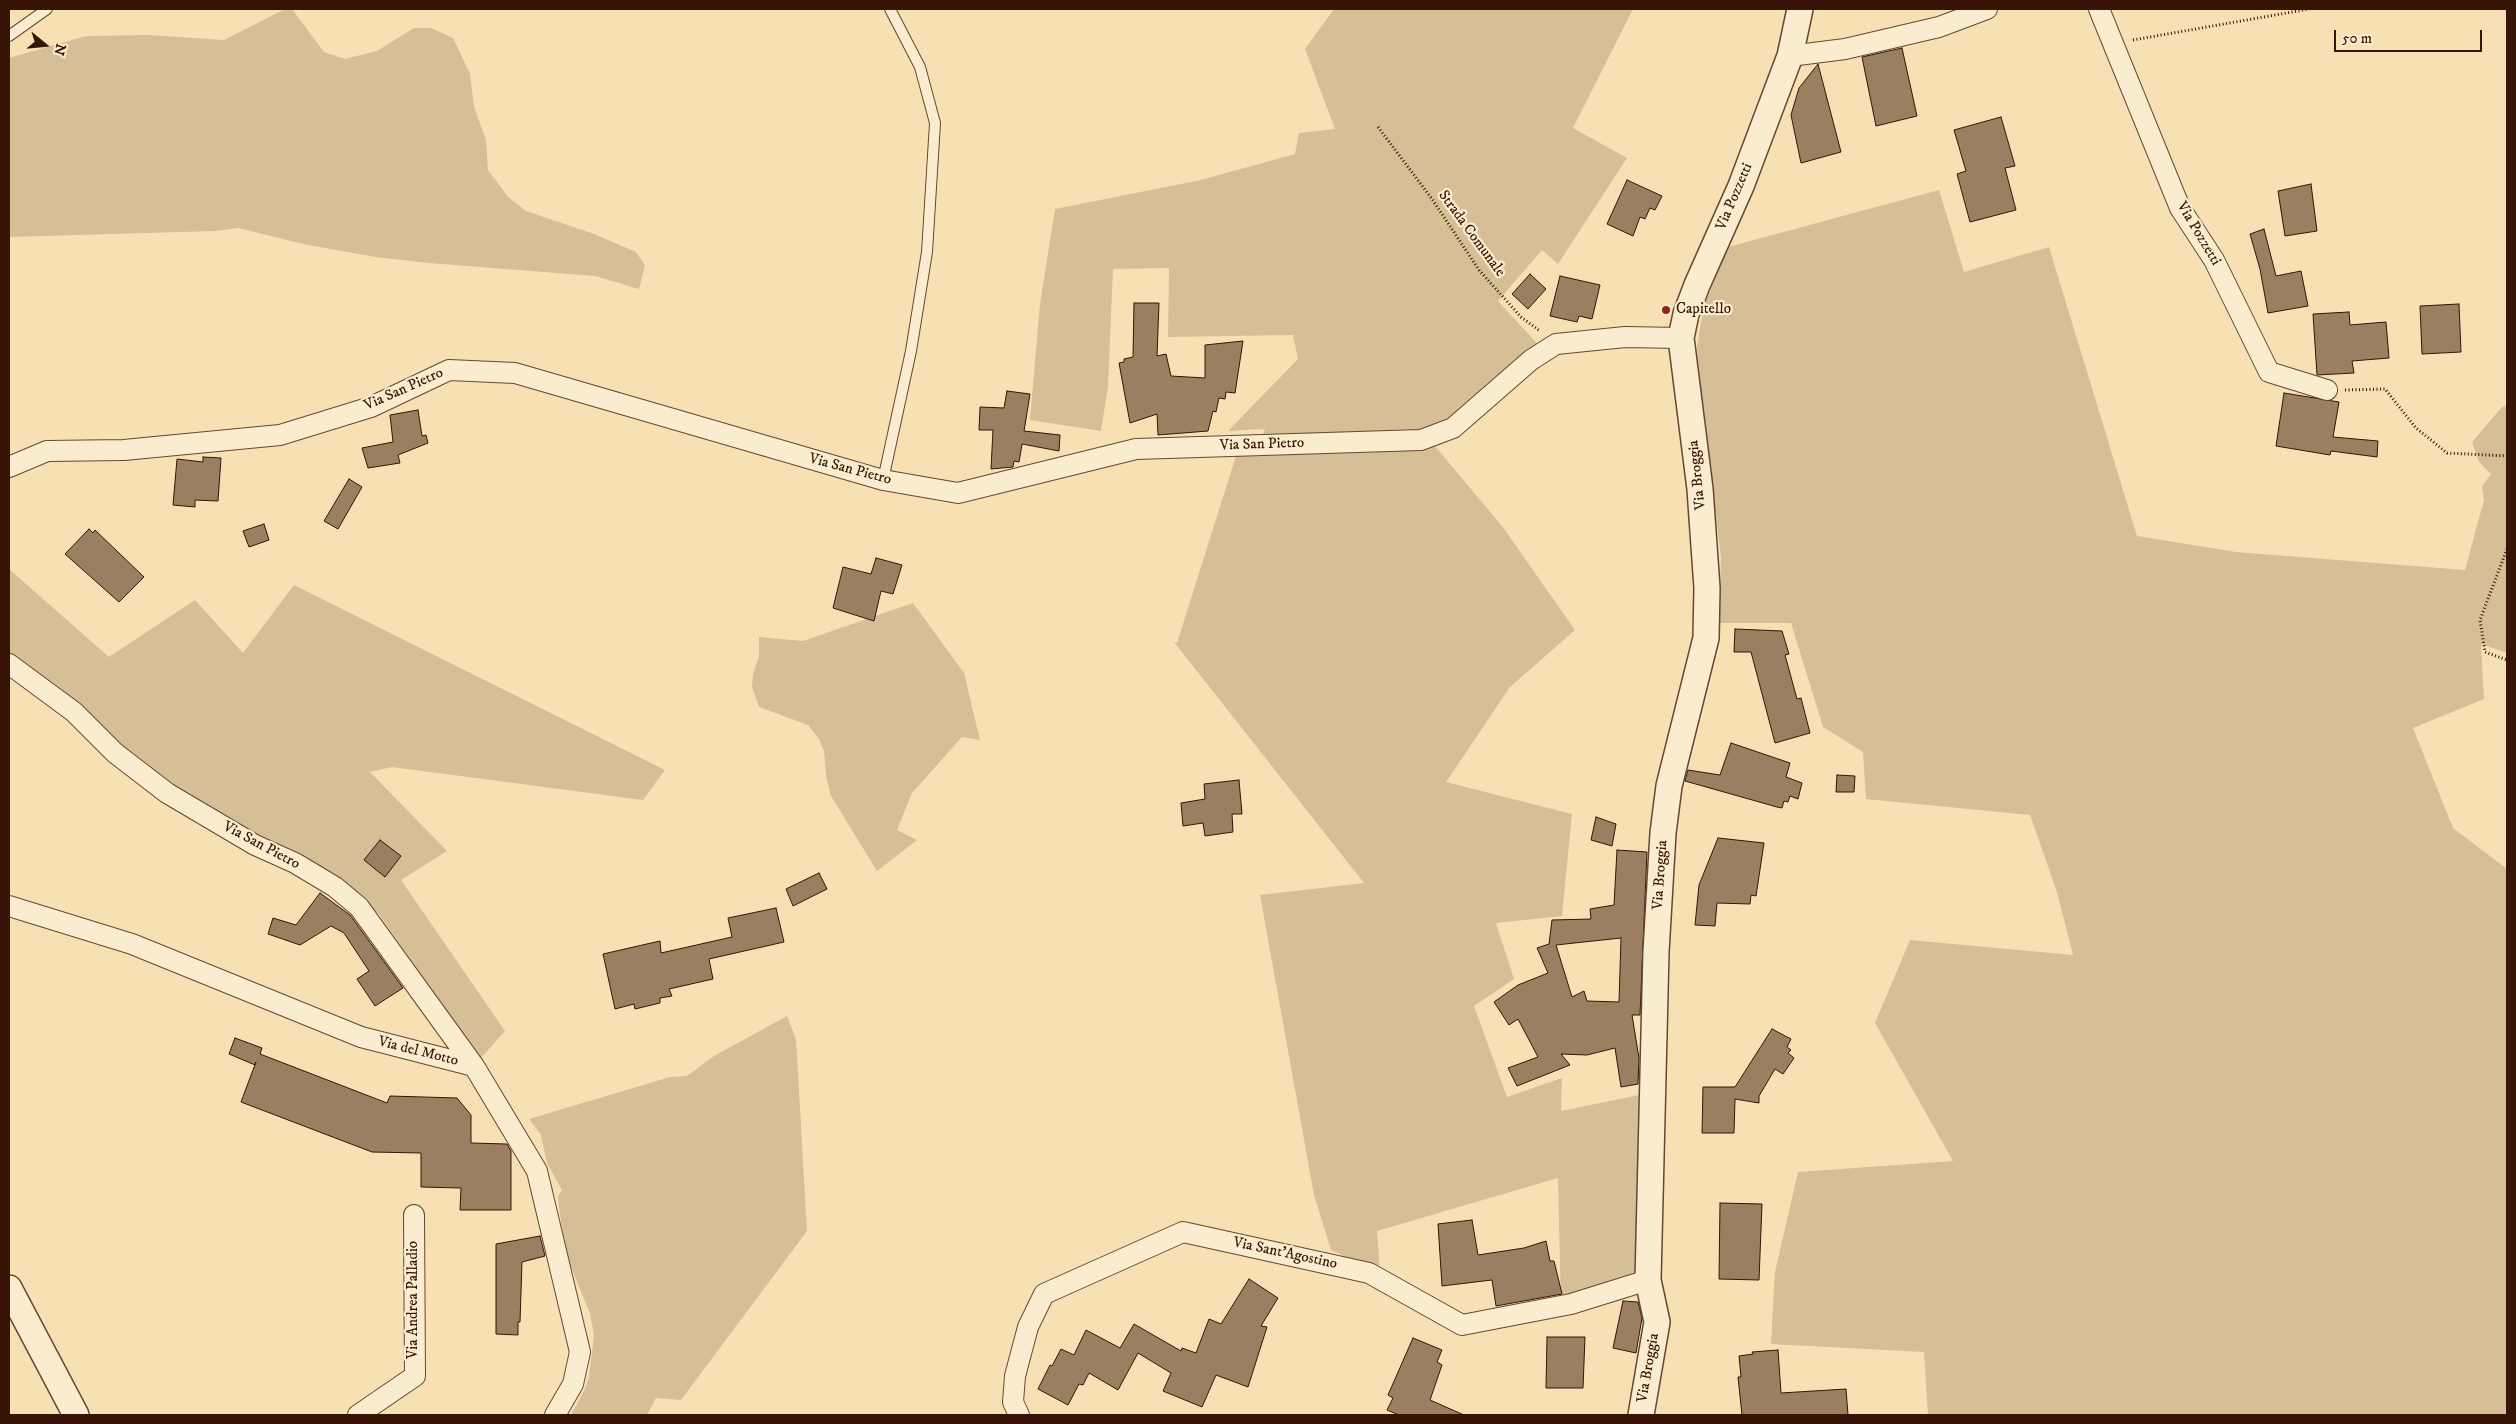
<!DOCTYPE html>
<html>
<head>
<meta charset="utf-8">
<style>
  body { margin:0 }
  #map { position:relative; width:2516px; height:1424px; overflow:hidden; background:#f7e1b4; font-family:"IM FELL DW Pica",serif }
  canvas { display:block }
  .frame { position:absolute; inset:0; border:10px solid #361406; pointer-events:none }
  .north { position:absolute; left:20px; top:20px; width:50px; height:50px; -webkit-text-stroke:4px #faecce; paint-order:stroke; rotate:107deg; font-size:14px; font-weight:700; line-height:20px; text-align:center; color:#361406 }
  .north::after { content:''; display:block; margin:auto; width:18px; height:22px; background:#361406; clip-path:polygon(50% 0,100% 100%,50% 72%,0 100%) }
  .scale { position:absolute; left:2334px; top:30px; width:148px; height:22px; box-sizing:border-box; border:2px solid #361406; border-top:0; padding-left:6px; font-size:15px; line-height:18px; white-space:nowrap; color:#361406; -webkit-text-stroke:4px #faecce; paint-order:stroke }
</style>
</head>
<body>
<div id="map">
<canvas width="2516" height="1424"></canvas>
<div class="frame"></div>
<div class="north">N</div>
<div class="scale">50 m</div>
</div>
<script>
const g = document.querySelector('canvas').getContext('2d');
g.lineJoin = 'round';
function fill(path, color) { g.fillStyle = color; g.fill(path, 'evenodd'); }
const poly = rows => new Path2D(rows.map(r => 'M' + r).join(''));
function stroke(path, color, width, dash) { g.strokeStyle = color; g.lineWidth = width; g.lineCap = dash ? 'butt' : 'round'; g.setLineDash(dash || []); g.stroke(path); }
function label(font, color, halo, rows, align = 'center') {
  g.font = font + ' "IM FELL DW Pica",serif'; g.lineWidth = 4.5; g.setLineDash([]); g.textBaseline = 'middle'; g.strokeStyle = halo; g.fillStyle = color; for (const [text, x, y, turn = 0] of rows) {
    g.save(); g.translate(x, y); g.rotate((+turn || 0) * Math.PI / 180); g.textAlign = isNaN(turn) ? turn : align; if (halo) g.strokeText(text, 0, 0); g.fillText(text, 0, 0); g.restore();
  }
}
fill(poly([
  [285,9,292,9,324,52,345,59,377,51,414,28,431,28,453,38,470,74,474,107,486,140,488,170,508,197,526,211,594,234,636,252,645,265,639,289,595,276,429,263,375,257,303,244,238,228,216,231,9,237,9,58,86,36,148,35,224,40],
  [1334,9,1633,9,1573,128,1627,158,1558,264,1542,250,1498,301,1543,350,1434,445,1502,526,1575,630,1510,687,1446,782,1572,814,1562,916,1496,923,1514,979,1474,1006,1507,1097,1562,1078,1561,1111,1649,1093,1649,1284,1561,1307,1558,1178,1377,1231,1380,1273,1331,1250,1314,1195,1260,895,1364,883,1174,642,1177,643,1241,440,1261,438,1265,429,1228,431,1298,359,1293,335,1168,337,1169,268,1113,269,1108,386,1101,431,1030,420,1040,304,1055,209,1201,180,1295,154,1299,133,1335,129,1305,49],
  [1939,190,1964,272,2049,247,2137,536,2236,552,2465,570,2484,500,2482,486,2491,474,2479,462,2472,442,2502,407,2507,405,2507,653,2481,644,2484,699,2413,728,2453,828,2507,869,2507,1415,1928,1415,1924,1352,1771,1344,1775,1272,1798,1172,1953,1161,1875,1023,1910,940,2073,955,2057,892,2030,815,1866,799,1863,752,1823,727,1791,623,1719,623,1721,557,1698,375,1697,346,1704,306,1728,247],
  [9,569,109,657,195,600,243,653,294,585,665,770,643,800,392,767,370,772,447,851,401,880,505,1031,480,1059,381,917,364,897,338,876,310,866,180,795,9,658],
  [913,603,964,673,980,740,962,737,912,793,897,830,917,840,877,871,831,796,826,776,824,751,819,739,808,725,759,707,752,687,753,674,759,656,759,637,803,641],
  [787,1016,796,1039,807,1231,681,1400,656,1398,647,1415,571,1415,584,1391,589,1377,594,1335,590,1314,566,1254,559,1208,558,1196,562,1190,547,1163,541,1135,529,1119,670,1077,687,1076,714,1056]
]), '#d6be96');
const building = poly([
  [1902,48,1917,116,1876,126,1862,57,1902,48],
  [1818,64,1841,152,1801,163,1791,115,1799,88,1818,64],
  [2001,117,2015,166,2005,168,2016,210,1970,222,1957,174,1966,171,1954,130,2001,117],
  [1627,180,1662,196,1655,210,1650,208,1645,219,1640,217,1633,236,1607,224,1627,180],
  [2311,184,2317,231,2285,236,2278,191,2311,184],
  [2264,229,2276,276,2301,271,2308,306,2268,313,2260,269,2250,234,2264,229],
  [1530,274,1546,289,1528,309,1512,294,1530,274],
  [1560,276,1600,285,1592,319,1579,316,1577,322,1550,316,1560,276],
  [1134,303,1159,303,1157,356,1166,354,1171,376,1205,378,1205,345,1243,341,1235,393,1226,392,1225,399,1219,398,1216,412,1213,411,1208,431,1158,435,1157,414,1130,423,1119,363,1124,362,1124,359,1133,357,1134,303],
  [2459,304,2461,352,2422,354,2420,306,2459,304],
  [2349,312,2350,325,2386,322,2389,358,2352,361,2354,373,2317,375,2313,314,2349,312],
  [1007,391,1030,394,1024,431,1060,435,1059,451,1022,444,1019,462,1014,461,1013,467,991,469,993,430,979,430,980,407,1004,408,1007,391],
  [2284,393,2339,402,2333,437,2378,441,2377,457,2331,451,2330,455,2276,446,2284,393],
  [418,410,422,436,426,435,428,443,398,455,400,463,368,468,362,448,393,442,390,415,418,410],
  [203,457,221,458,218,501,195,500,195,507,173,505,177,459,203,462,203,457],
  [349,479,362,487,338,529,324,521,349,479],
  [264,524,269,540,249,547,243,531,264,524],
  [89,529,93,533,95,530,144,577,119,602,65,554,89,529],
  [876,558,902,565,893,594,881,591,874,621,833,608,843,567,871,574,876,558],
  [1735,629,1782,631,1789,654,1785,655,1797,699,1801,698,1810,733,1775,743,1751,652,1734,652,1735,629],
  [1731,743,1790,763,1786,777,1802,783,1798,799,1790,796,1788,802,1784,801,1782,808,1777,807,1685,781,1688,770,1720,775,1731,743],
  [1837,775,1855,776,1854,792,1836,792,1837,775],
  [1239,780,1242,814,1232,814,1233,832,1205,836,1203,823,1183,826,1181,803,1205,799,1204,784,1239,780],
  [1596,817,1616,824,1612,846,1591,840,1596,817],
  [1718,838,1764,843,1756,896,1751,895,1750,904,1717,903,1715,926,1695,925,1699,885,1718,838],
  [380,840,401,856,385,877,364,860,380,840],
  [1617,850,1647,852,1640,1015,1632,1015,1639,1058,1638,1084,1621,1087,1615,1048,1587,1055,1561,1054,1570,1065,1517,1086,1508,1068,1538,1057,1518,1019,1509,1025,1494,1002,1518,985,1548,973,1537,948,1549,944,1552,920,1591,919,1590,909,1614,905,1617,850],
  [1621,938,1619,1002,1587,1001,1584,991,1572,997,1556,945,1621,938],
  [819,873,827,889,793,906,786,889,819,873],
  [320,893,350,915,403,988,375,1006,357,979,369,971,344,933,331,926,300,945,268,934,273,918,296,925,320,893],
  [776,908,784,942,709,959,713,979,669,989,672,996,660,998,660,1003,635,1009,634,1004,615,1009,603,954,660,941,661,953,732,937,728,918,776,908],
  [1772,1029,1791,1039,1787,1047,1791,1050,1788,1053,1794,1058,1783,1074,1775,1069,1759,1096,1759,1103,1735,1099,1734,1133,1702,1133,1703,1087,1735,1087,1772,1029],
  [235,1038,262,1048,260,1054,387,1103,390,1096,457,1098,471,1115,471,1143,507,1144,511,1151,511,1210,460,1210,461,1188,421,1187,421,1153,372,1152,241,1102,256,1062,255,1065,229,1054,235,1038],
  [1720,1203,1762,1204,1759,1280,1719,1279,1720,1203],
  [1472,1220,1478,1255,1524,1248,1546,1241,1550,1261,1554,1261,1562,1294,1496,1306,1492,1280,1442,1286,1438,1224,1472,1220],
  [540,1236,545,1256,522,1262,520,1322,518,1322,518,1335,496,1334,496,1244,540,1236],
  [1249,1279,1278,1298,1261,1326,1267,1327,1248,1387,1216,1375,1202,1407,1163,1391,1171,1373,1138,1353,1118,1390,1089,1373,1083,1385,1079,1384,1068,1405,1038,1389,1050,1365,1052,1366,1061,1349,1074,1355,1086,1330,1120,1348,1134,1324,1181,1351,1182,1348,1196,1353,1209,1319,1221,1324,1249,1279],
  [1623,1301,1638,1302,1642,1318,1636,1353,1613,1348,1623,1301],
  [1547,1337,1585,1337,1583,1388,1546,1388,1547,1337],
  [1413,1338,1442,1350,1437,1362,1442,1365,1430,1400,1464,1415,1399,1415,1387,1410,1393,1398,1388,1395,1413,1338],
  [1778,1350,1781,1393,1846,1389,1848,1415,1742,1415,1738,1377,1741,1377,1739,1356,1753,1354,1752,1352,1778,1350]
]);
fill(building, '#9a7f60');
stroke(building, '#361406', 1);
const service = poly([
  [9,36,47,9],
  [883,480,911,351,927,252,935,123,920,67,890,9]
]);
const minor = poly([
  [2099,9,2180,208,2214,260,2269,372,2327,390],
  [1790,56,1845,49,1939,27,1987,9],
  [9,467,47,451,124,450,280,435,371,407,449,370,515,373,883,480,958,493,1136,449,1421,440,1453,428,1531,360,1556,344,1625,337,1681,338],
  [9,664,74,712,115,753,167,793,255,845,295,863,335,887,359,907,474,1066,537,1171,580,1352,573,1384,555,1415],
  [9,906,132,944,361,1037,474,1066],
  [358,1415,415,1376,414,1215],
  [1019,1415,1013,1402,1015,1376,1028,1327,1044,1294,1183,1232,1369,1273,1462,1325,1571,1304,1648,1280]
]);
const tertiary = poly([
  [9,1288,76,1415],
  [1641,1415,1657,1322,1648,1280,1656,952,1663,833,1669,786,1706,638,1707,588,1700,489,1681,338,1686,314,1697,285,1741,186,1790,56,1800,9]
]);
stroke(service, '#664732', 12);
stroke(minor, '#664732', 22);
stroke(tertiary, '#664732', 28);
stroke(poly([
  [2133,40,2309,9],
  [1378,127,1432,199,1479,270,1521,317,1540,331],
  [2345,390,2385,389,2416,428,2447,453,2507,456],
  [2507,549,2480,620,2485,652,2507,660]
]), '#361406', 3, [1, 2.5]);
stroke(service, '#faecce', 10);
stroke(minor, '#faecce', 20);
stroke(tertiary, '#faecce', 25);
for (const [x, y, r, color] of [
  [1666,310,5,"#8f2418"]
]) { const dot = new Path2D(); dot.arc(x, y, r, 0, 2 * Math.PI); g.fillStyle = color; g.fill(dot); stroke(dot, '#faecce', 2); }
label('15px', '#361406', '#faecce', [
  ["Via Pozzetti",1735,197,-67],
  ["Strada Comunale",1471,234,54],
  ["Via Pozzetti",2198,234,59],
  ["Via San Pietro",404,390,-24],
  ["Via San Pietro",1262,445,-2],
  ["Via San Pietro",850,470,15],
  ["Via Broggia",1698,475,-96],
  ["Via San Pietro",261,846,28],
  ["Via Broggia",1661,875,-86],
  ["Via del Motto",418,1052,14],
  ["Via Sant'Agostino",1285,1254,12],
  ["Via Andrea Palladio",414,1300,-90],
  ["Via Broggia",1649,1368,-80]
]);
label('15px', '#361406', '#faecce', [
  ["Capitello",1676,310]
], 'left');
</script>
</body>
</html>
